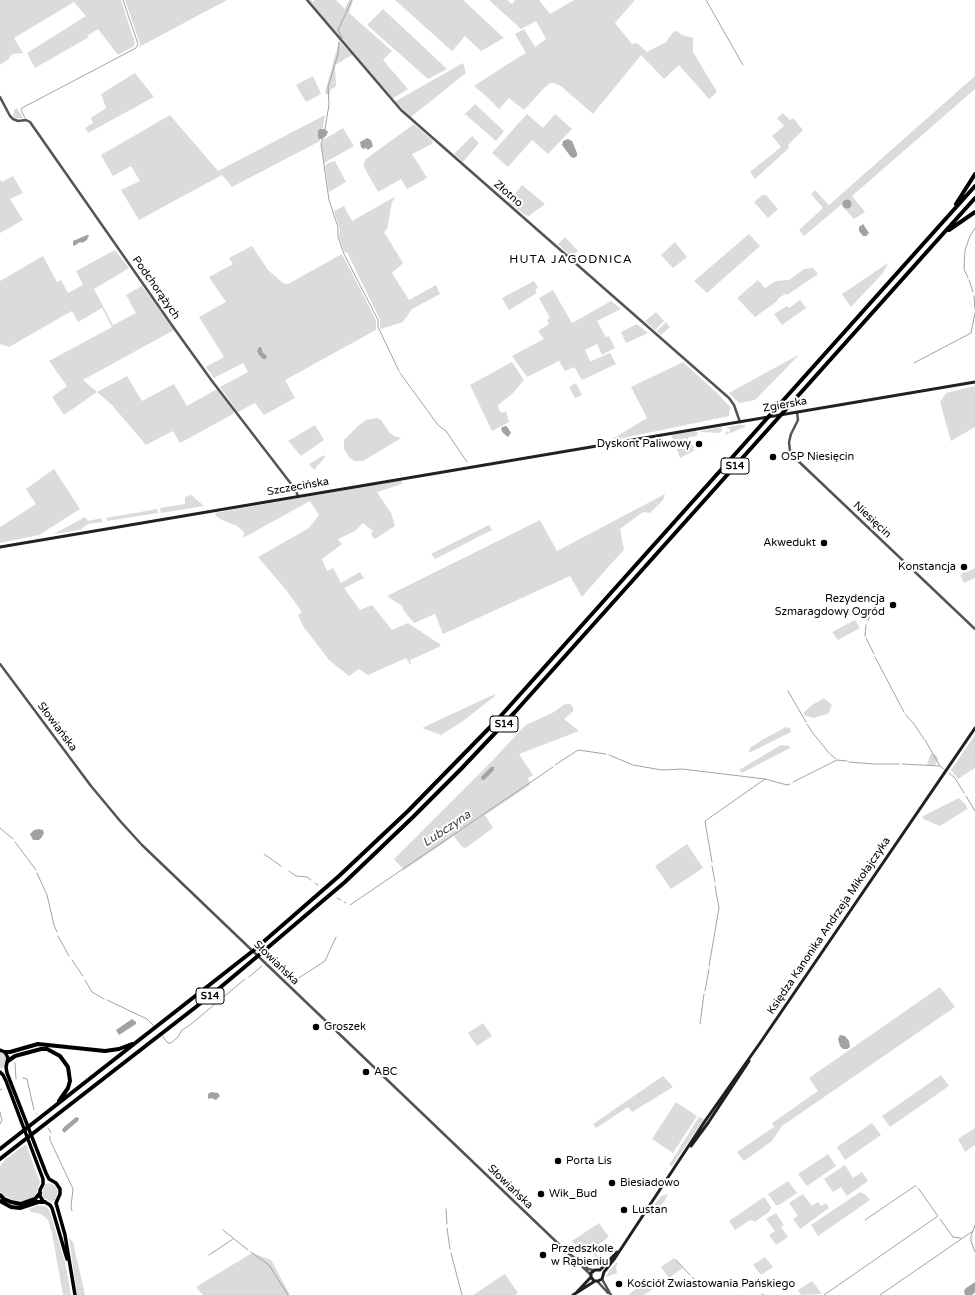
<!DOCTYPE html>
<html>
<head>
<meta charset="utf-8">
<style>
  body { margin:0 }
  canvas { display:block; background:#fff }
</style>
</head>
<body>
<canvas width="975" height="1295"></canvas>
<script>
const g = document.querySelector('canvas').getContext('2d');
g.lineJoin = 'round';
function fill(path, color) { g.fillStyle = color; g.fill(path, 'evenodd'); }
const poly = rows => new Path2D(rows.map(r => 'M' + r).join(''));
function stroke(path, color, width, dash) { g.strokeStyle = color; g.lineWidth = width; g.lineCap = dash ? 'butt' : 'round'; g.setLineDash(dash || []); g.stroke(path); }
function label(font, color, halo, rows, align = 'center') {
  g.font = font + ' "Varela Round",sans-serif'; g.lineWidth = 4; g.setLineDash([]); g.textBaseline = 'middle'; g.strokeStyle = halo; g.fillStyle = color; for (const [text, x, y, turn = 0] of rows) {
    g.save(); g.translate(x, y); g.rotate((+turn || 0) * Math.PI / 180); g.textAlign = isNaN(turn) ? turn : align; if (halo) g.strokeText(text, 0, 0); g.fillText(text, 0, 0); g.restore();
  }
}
fill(poly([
  [0,0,121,0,135,43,134,46,118,55,98,29,87,36,89,37,35,68,27,53,86,16,74,2,14,38,23,53,13,54,10,56,9,59,0,65],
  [125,0,227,0,139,47,140,44],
  [308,0,311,0,313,2,315,0,336,0,345,9,349,0,353,0,349,13,392,51,383,60,408,89,392,99],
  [395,0,463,0,504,38,481,51,465,36,452,51],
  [489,0,507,0,512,4,515,0,539,0,550,14,574,0,635,0,615,23,632,44,637,43,647,52,666,42,674,31,678,32,682,35,693,38,693,52,717,92,709,99,679,65,664,79,641,55,593,114,561,86,554,83,550,83,544,88,524,110,509,98,499,109,486,96,474,86,503,67,526,53,515,34,524,29,535,47,546,39,536,21,521,29],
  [383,9,447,69,428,79,367,25],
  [339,41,352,55,335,65,336,86,330,90,330,94,326,94,325,93],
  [463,63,466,73,411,117,395,102,396,101],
  [135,73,154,97,88,133,85,128,93,123,91,118,106,108,101,94],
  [313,76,321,94,306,102,296,85],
  [975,76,975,89,852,196,865,212,854,219,841,205,804,236,799,230,823,208,811,194,815,190,829,205],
  [475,104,504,131,496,141,466,115,464,115],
  [17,108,23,118,16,118,13,116,14,110],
  [783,113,790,120,793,118,803,130,788,145,789,148,755,179,750,172,781,147,772,136,784,126,777,118],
  [527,114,543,128,555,114,572,129,548,154,532,140,508,167,492,153],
  [170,115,218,171,325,115,320,141,232,187,222,175,139,220,121,190,140,181,131,166,113,176,101,155],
  [414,124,433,141,432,144,412,154,427,178,407,189,401,179,378,192,364,167,364,163,366,159],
  [343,128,354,146,324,163,321,145,323,140],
  [472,136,479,143,463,162,454,154],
  [335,161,346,182,329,192,325,167,326,164],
  [13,176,23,193,10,199,23,220,0,233,0,179,2,182],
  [522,185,545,204,529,216,525,215,508,202],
  [762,195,766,195,778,209,768,218,754,202],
  [396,196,392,202,387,229,384,232,403,263,392,273,409,300,436,285,440,294,412,309,403,322,381,329,380,327,380,320,347,252,345,253,339,238,340,229,334,211,344,206,352,221],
  [749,234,760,246,707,293,694,281],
  [565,237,578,251,571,257,558,244],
  [675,242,687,257,673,268,661,255],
  [252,246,268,270,283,283,288,284,342,254,376,320,376,330,285,380,295,398,264,415,255,403,238,412,220,387,248,372,243,363,214,378,206,367,224,357,199,317,226,302,209,277,233,264,229,258],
  [115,250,129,268,94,289,113,325,136,313,126,295,142,286,174,330,83,380,97,392,127,376,142,401,174,384,187,406,217,389,234,411,233,414,180,443,173,431,146,445,112,405,97,392,64,415,52,397,67,386,49,361,112,327,102,308,78,322,72,311,70,312,11,346,9,347,0,344,0,281,43,256,57,282,61,280,68,293,83,285,76,271],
  [888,263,883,273,851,307,842,294],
  [813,268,818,274,787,295,785,294,779,298,776,302,755,317,737,298,758,280,765,288,776,281,789,280,804,269],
  [534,281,538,287,535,290,537,293,509,310,502,298],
  [553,290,572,323,611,301,621,309,597,321,606,337,609,336,615,348,602,355,597,344,585,350,590,361,589,362,610,353,616,364,582,380,574,367,565,371,559,361,527,377,512,356,544,339,538,331,549,324,547,320,550,318,539,298],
  [800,300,806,308,782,325,774,314,787,306,789,308],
  [656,312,664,321,655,330,645,321],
  [666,322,670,327,661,335,657,331],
  [637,324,648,333,626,343,621,332],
  [800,354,755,400,739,403,729,393],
  [512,362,524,380,513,393,498,405,499,410,502,413,506,411,509,422,492,431,470,385],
  [683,362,718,394,730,407,729,416,609,441,647,418,631,387],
  [576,383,582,395,575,398,569,387],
  [975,386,975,427,951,441,940,402,946,393],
  [377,418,381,420,389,432,394,436,401,438,393,443,363,461,354,461,349,457,344,449,344,440,358,426,366,420],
  [315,425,324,440,301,456,288,441],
  [738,425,745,425,745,427,739,429,732,433,731,432,680,458,676,446,690,441,694,447,693,450,695,450,725,435,726,431,729,432,730,430,728,428,726,430,728,427],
  [722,427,722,431,719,433,701,432,700,431],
  [695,431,698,433,697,435,693,437,690,436,690,438,688,437,688,439,687,440,686,438,677,441,677,443,675,444,671,435],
  [324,455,325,457,314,470,309,464],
  [54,469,80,509,39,535,0,543,0,527,36,504,26,489],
  [401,480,402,484,377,492,391,513,395,526,375,539,373,538,371,534,373,531,363,523,355,531,338,539,342,544,322,559,327,571,333,568,341,583,360,572,364,578,344,588,360,610,372,605,392,630,408,623,441,645,439,647,410,660,411,664,410,664,406,658,368,675,359,669,349,676,329,660,303,626,298,615,302,612,286,590,258,557,309,528,319,515,310,501,243,538,244,532,237,526,222,520,216,516,215,513],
  [190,494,204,506,161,513,160,508,185,504,185,497,189,496],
  [665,494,663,500,650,513,643,512,620,529,624,550,609,566,582,597,570,576,443,634,435,614,414,623,404,611,402,606,387,596,540,520,557,551],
  [157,509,158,513,107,521,106,518],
  [85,517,88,521,102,518,102,522,88,524,80,530,54,534],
  [489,525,492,530,435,559,431,554],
  [975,568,975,578,964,583,960,575,962,574,962,573,967,572],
  [855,620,860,628,838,640,832,632],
  [495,694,495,696,463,721,441,735,422,728],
  [824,698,832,705,830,710,828,714,813,718,804,715,804,712,812,705],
  [565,704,570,704,573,707,573,711,564,719,579,731,519,754,533,775,528,778,530,785,485,815,493,828,466,848,462,847,454,836,404,870,394,859,492,761,519,732,526,725,554,712],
  [786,727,790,728,791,732,751,752,749,752,750,748,762,740],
  [975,735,975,768,958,779,951,770],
  [781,745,789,746,790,748,742,773,739,770],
  [931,753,936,755,938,758,937,762,935,765,927,765],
  [959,798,966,805,967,809,940,826,923,819,923,816],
  [687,844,703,868,671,889,655,866],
  [940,987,955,1007,782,1126,772,1141,744,1161,737,1152,774,1127,772,1123,818,1091,809,1078],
  [483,1023,492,1036,477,1046,468,1033],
  [0,1051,4,1054,6,1060,4,1067,0,1069],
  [941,1075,949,1086,890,1127,882,1116],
  [663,1076,673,1087,632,1112,628,1107,596,1128,593,1124],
  [676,1102,697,1116,673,1153,652,1139],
  [699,1117,704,1119,672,1166,669,1165],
  [872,1123,881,1135,845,1160,837,1147],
  [975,1128,975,1145,965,1152,958,1139],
  [26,1144,40,1182,36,1194,32,1198,23,1201,12,1200,3,1195,0,1191,0,1166,6,1159],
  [828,1154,836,1166,807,1186,798,1174],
  [845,1165,853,1178,862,1172,868,1181,847,1196,841,1187,833,1192,824,1179],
  [788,1181,797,1193,779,1205,776,1205,768,1194],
  [49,1183,55,1185,58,1190,55,1200,51,1202,44,1198,42,1193,45,1184],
  [860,1192,866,1195,870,1200,818,1236,811,1225],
  [668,1194,664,1202,658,1208,652,1208,661,1196],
  [803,1194,812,1206,818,1202,821,1206,826,1203,829,1208,800,1229,793,1219,798,1216,789,1203],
  [764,1197,771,1207,770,1211,755,1222,750,1220,735,1230,729,1221],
  [38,1205,47,1207,50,1212,65,1262,71,1295,63,1295,52,1233,48,1220,41,1214,31,1212,29,1209],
  [776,1213,784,1225,781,1227,788,1237,776,1245,769,1235,775,1231,766,1219],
  [599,1223,609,1237,592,1249,598,1257,597,1258,590,1249,583,1253,572,1241],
  [69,1238,73,1242,85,1295,77,1295],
  [252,1253,271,1260,290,1295,203,1295,196,1287],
  [765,1257,773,1267,761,1275,753,1265],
  [674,1258,683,1268,669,1278,661,1267],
  [616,1263,618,1263,616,1267,617,1273,606,1277,607,1274],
  [505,1274,518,1293,515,1295,473,1295],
  [646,1281,653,1289,644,1295,628,1295],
  [812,1281,822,1294,801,1295,798,1290]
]), '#dbdbdb');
fill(poly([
  [320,129,325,129,328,132,326,136,322,139,319,139,318,137,318,131],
  [367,138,371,140,373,146,368,150,366,148,363,149,361,147,360,142],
  [568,139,572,141,577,153,577,156,574,158,571,157,562,145,563,141],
  '842.5 204a4.5 4.5 0 1 1 9 0a4.5 4.5 0 1 1-9 0Z',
  [863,224,869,233,866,236,863,236,859,231,859,227],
  [87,235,89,235,87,240,82,243,80,242,74,246,73,245,73,241],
  [259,347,261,347,263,353,267,356,266,359,263,359,259,355,257,351],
  [506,426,508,428,511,433,508,437,503,433,501,429,502,427],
  [491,767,494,767,494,770,484,780,482,780,481,777],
  [39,829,43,830,44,833,42,837,39,840,33,840,30,834,34,830],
  [132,1019,136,1022,136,1024,119,1035,116,1030],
  [840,1035,845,1036,849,1041,850,1047,847,1049,843,1049,840,1046,838,1039],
  [211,1092,218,1093,220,1096,216,1100,211,1098,208,1099,208,1094],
  [76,1117,79,1118,78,1121,64,1133,62,1130,64,1127],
  [975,1282,975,1292,972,1295,965,1295,964,1291,966,1288]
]), '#a2a2a2');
stroke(poly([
  [706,0,743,65],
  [342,38,338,30,352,0],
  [25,118,21,110,22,108,136,48,138,44,123,0],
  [325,129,329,105,328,87,338,54,339,42],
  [323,138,321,144,329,200,338,227,338,237,344,254,378,320,378,327,399,371],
  [968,278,964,269,965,250,970,236,975,228],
  [969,280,973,292],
  [974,296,975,309],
  [914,363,971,333,975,313],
  [400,373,438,425,446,431,467,462],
  [868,621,872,611],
  [865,636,866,625],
  [866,638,874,654],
  [875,657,904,712],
  [788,691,806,722],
  [905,714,914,724,924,739],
  [807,724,812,732,829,753],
  [925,740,940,766],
  [830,754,836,759],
  [609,755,633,765,662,770,682,769,765,779,787,785,790,784],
  [849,762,874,764,899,764],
  [902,764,940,766,944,769],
  [555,765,578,750,606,754],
  [949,773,955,778,964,793],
  [793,782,837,760,847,761],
  [966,796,975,811],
  [0,828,13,839],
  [15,842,36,870],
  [264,854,281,866],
  [712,862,705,821,765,779],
  [712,866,715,882],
  [289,871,296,876,307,877,311,880],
  [37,873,47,895,54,925,57,932],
  [315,883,318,885],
  [337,898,341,900],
  [344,902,346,903],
  [350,905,553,767],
  [58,936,69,956],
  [72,960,83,976],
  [273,965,279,971],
  [709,966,719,908,715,886],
  [249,977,262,966],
  [85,980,92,992,104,999],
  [291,983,325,961,336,937],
  [705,991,709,969],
  [107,1000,147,1019,155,1027],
  [700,1024,704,994],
  [162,1036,168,1043,171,1043,178,1037,182,1030,190,1025,245,979],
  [15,1063,16,1079],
  [23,1078,27,1079,34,1110],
  [0,1090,2,1089],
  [0,1112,2,1120,0,1124],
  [36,1113,37,1114],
  [48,1128,51,1133],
  [50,1136,50,1140,73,1189,71,1207,72,1211],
  [446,1209,447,1224],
  [940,1219,953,1237,961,1238],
  [865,1220,915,1186,916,1186],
  [975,1225,971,1236,971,1241,975,1252],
  [447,1228,450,1249],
  [223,1230,248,1250],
  [251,1252,269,1265,288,1295],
  [451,1253,462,1295],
  [209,1255,233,1239],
  [676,1260,690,1275],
  [692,1277,702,1286,707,1286,714,1283,720,1283],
  [725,1284,742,1288],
  [762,1294,764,1295],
  [824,1295,938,1216,918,1188],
  [880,1295,973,1231]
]), '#a2a2a2', 1);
stroke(poly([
  [307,0,401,110,729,398,734,405,740,422],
  [0,97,10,116,13,119,18,121,26,120,30,122,176,331,212,381,295,489,298,496],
  [797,412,798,420,791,434,789,442,790,451,794,457,975,629],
  [0,664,91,786,121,822,142,845,591,1275],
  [571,1255,588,1269,593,1270],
  [602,1279,611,1295],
  [598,1282,608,1293]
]), '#545454', 2.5);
stroke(poly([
  [0,547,975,382],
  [691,1146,708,1123,749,1061],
  [600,1270,595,1270,591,1273,591,1277,594,1281,598,1281,602,1279,604,1272,615,1258,705,1121,760,1043,975,728],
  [600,1270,617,1252],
  [577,1292,591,1277],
  [573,1295,595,1281]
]), '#212121', 3);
stroke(poly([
  [0,1050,5,1052,8,1058,6,1067,7,1073,46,1173,49,1179,56,1183,60,1189,60,1194,56,1203,65,1235,75,1295],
  [0,1072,3,1075,6,1081,43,1179,43,1184,40,1190,40,1196,43,1201,50,1205,52,1208,67,1259]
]), '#000', 3.5);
stroke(poly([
  [956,204,975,174],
  [949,230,975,212],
  [5,1052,10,1052,38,1044,105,1051,119,1049,132,1044],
  [8,1061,15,1056,41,1049,47,1049,60,1056,68,1067,70,1081,68,1088,59,1101],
  [0,1149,254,950,339,876,408,811,498,719,975,186],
  [0,1159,210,996,259,955,345,882,413,817,461,769,515,712,975,198],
  [0,1195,4,1199,11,1202,21,1204,35,1199,40,1193],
  [0,1201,11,1207,20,1208,38,1202,45,1202]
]), '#000', 4);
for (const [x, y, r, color] of [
  [699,444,4,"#000"],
  [773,457,4,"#000"],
  [824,543,4,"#000"],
  [964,567,4,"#000"],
  [893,605,4,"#000"],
  [316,1027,4,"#000"],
  [366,1072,4,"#000"],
  [558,1161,4,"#000"],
  [612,1183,4,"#000"],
  [541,1194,4,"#000"],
  [624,1210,4,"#000"],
  [543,1255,4,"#000"],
  [619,1284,4,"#000"]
]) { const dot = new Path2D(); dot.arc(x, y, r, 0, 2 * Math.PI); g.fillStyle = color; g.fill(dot); stroke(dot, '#fff', 1.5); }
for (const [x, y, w] of [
  [735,466,28],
  [504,724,28],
  [210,996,28]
]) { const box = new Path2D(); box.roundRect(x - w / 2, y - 8, w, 16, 3); g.fillStyle = '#fff'; g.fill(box); stroke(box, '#000', 1); }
label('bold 10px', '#000', null, [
  ["S14",735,466],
  ["S14",504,724],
  ["S14",210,996]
]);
label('11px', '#000', '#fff', [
  ["Złotno",508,194,41],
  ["Podchorążych",156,288,55],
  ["Zgierska",785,405,-10],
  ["Szczecińska",298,487,-10],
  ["Niesięcin",872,520,43],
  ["Słowiańska",57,727,53],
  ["Księdza Kanonika Andrzeja Mikołajczyka",829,926,-56],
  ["Słowiańska",276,963,44],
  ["Słowiańska",510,1187,44]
]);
label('11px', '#000', '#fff', [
  ["Dyskont Paliwowy",691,444,"right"],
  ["OSP Niesięcin",781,457],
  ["Akwedukt",816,543,"right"],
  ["Konstancja",956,567,"right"],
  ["Rezydencja",885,599,"right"],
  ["Szmaragdowy Ogród",885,612,"right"],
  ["Groszek",324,1027],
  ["ABC",374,1072],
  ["Porta Lis",566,1161],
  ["Biesiadowo",620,1183],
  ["Wik_Bud",549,1194],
  ["Lustan",632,1210],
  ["Przedszkole",551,1249],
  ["w Rąbieniu",551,1262],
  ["Kościół Zwiastowania Pańskiego",627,1284]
], 'left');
g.letterSpacing = '1px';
label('12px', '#000', '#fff', [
  ["HUTA JAGODNICA",571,260]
]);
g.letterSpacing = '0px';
label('italic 12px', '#434343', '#fff', [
  ["Lubczyna",447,829,-34]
]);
</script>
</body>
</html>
